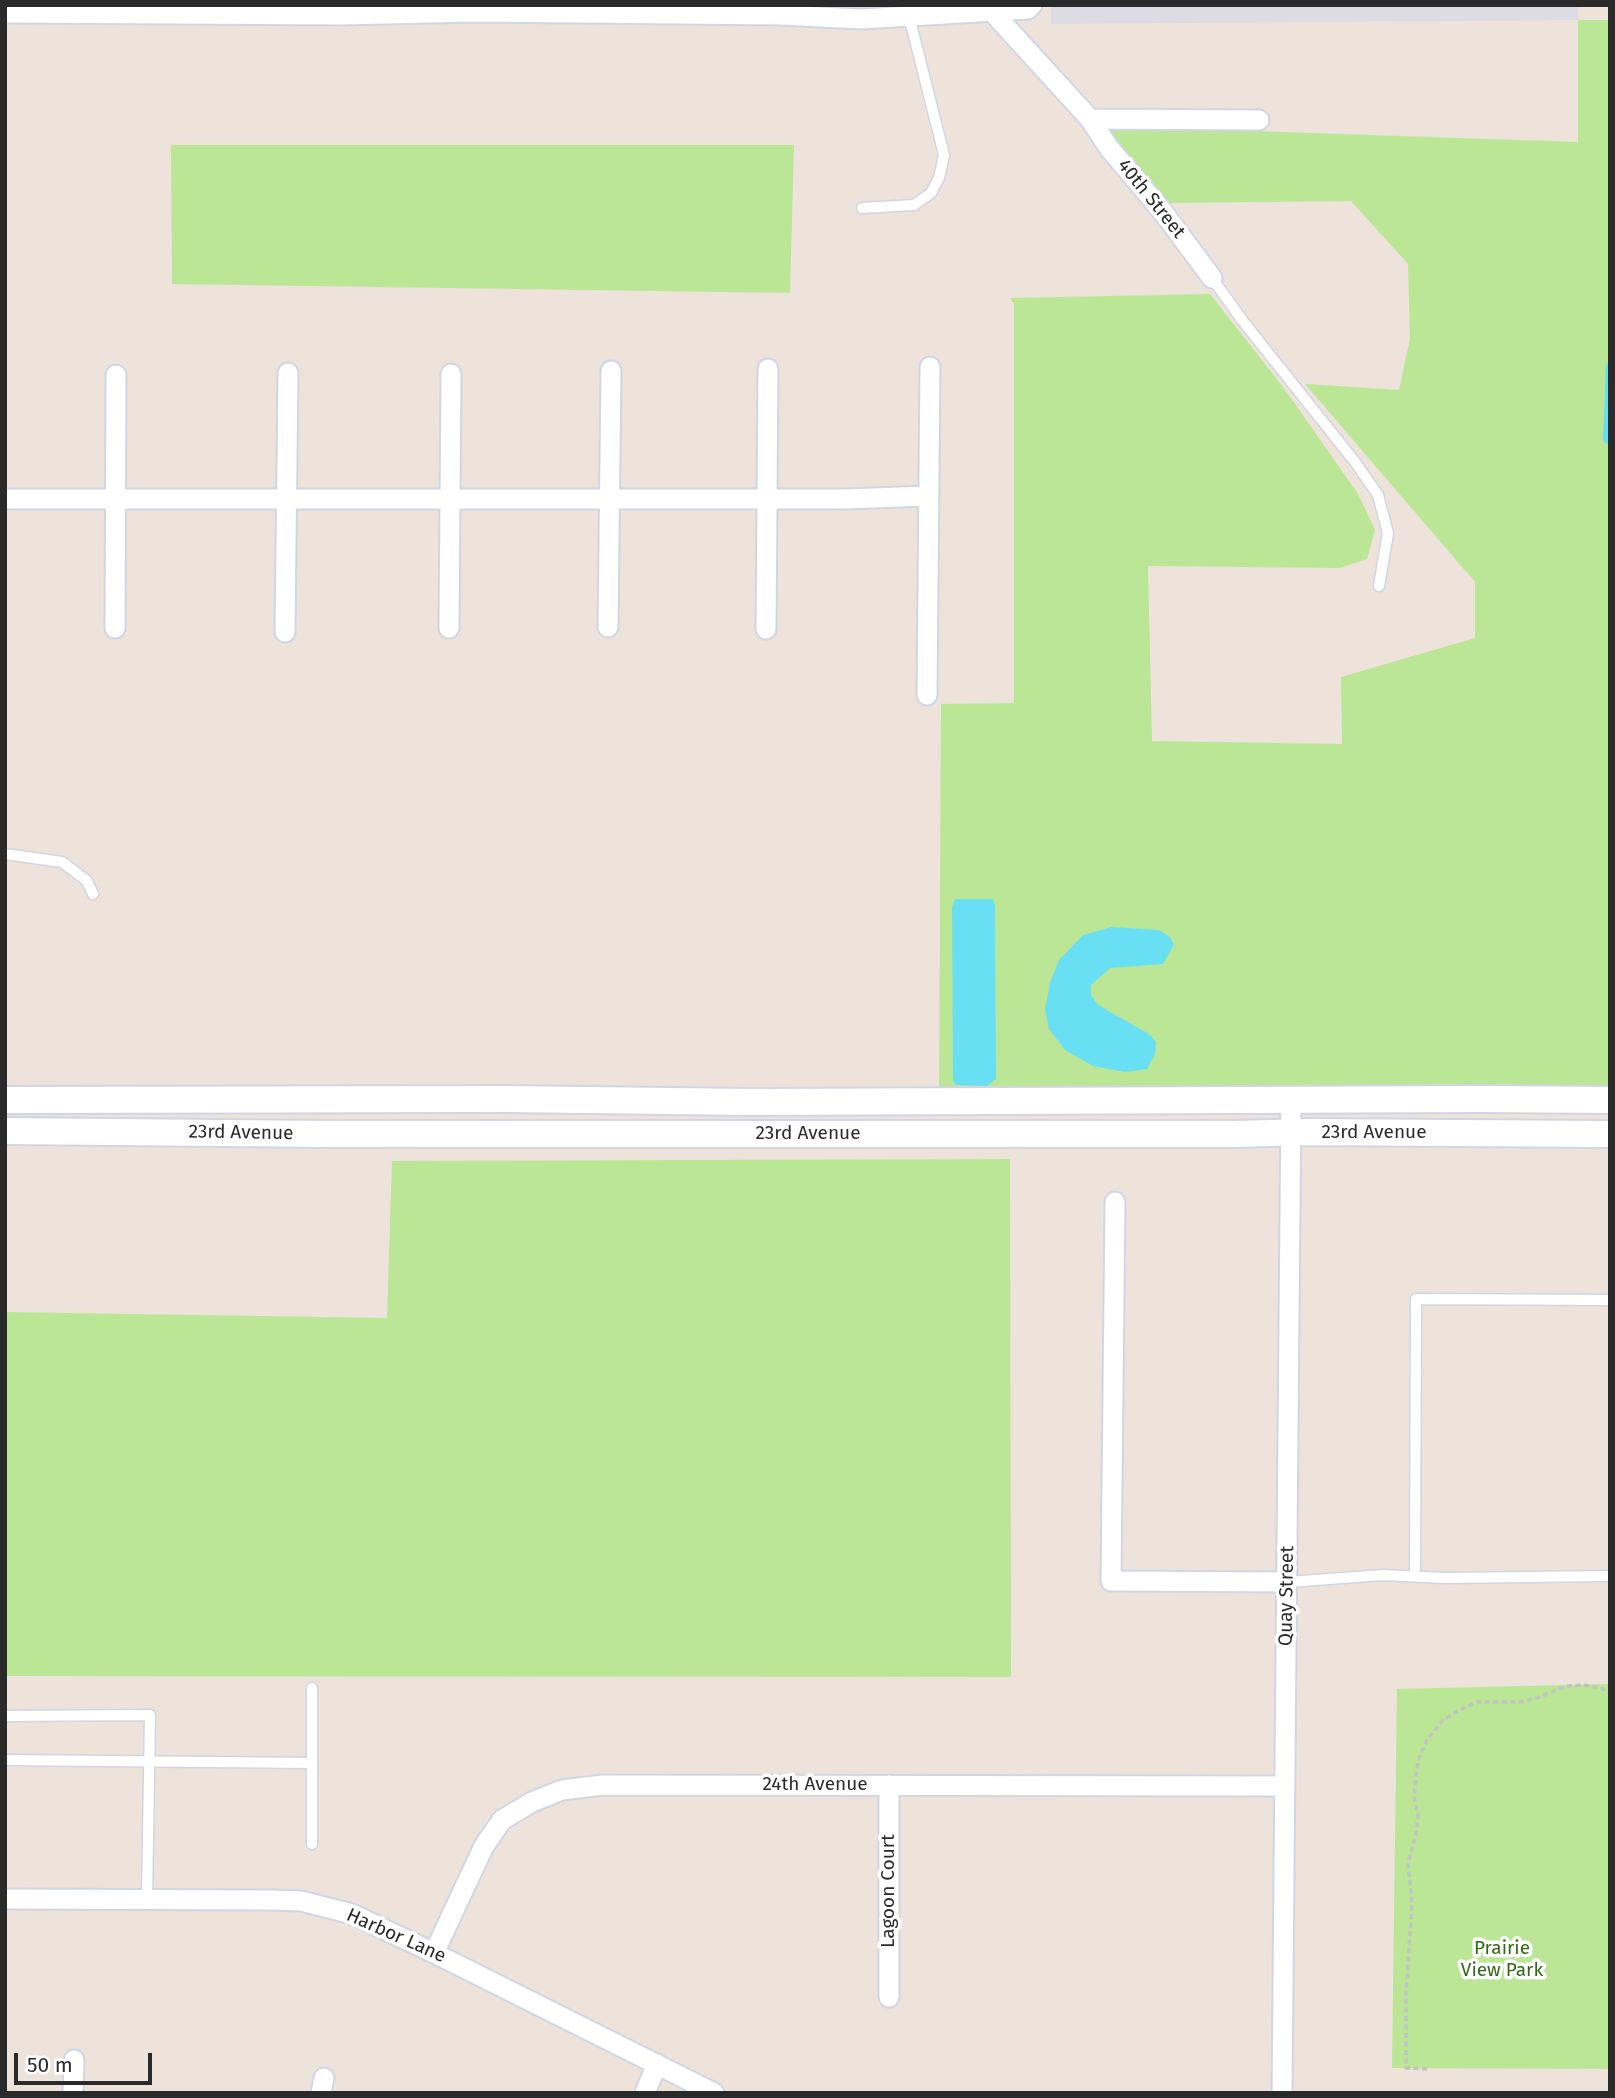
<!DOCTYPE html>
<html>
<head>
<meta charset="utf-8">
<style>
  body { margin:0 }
  #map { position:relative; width:1615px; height:2098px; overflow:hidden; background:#ede3db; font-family:"Fira Sans",sans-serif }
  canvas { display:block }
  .frame { position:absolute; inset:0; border:7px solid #2a2a2a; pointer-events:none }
  .scale { position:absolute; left:14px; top:2053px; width:138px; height:32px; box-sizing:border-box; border:4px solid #2a2a2a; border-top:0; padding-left:9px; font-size:21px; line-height:24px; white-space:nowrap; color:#2a2a2a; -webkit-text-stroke:5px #fff; paint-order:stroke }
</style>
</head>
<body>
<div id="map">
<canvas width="1615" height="2098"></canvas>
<div class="frame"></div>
<div class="scale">50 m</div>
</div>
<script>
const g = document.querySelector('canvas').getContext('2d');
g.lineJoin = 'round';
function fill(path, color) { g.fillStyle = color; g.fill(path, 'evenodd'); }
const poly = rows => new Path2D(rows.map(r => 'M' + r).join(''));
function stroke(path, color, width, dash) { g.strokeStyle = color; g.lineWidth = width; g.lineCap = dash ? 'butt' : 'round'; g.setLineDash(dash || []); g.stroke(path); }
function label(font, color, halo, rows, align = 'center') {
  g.font = font + ' "Fira Sans",sans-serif'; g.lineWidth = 7; g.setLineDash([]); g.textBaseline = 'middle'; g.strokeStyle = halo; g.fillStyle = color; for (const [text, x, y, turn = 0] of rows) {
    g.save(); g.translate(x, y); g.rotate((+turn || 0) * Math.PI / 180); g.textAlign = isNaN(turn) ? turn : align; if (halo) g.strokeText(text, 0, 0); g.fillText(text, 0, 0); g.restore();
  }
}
fill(poly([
  [1051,5,1578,5,1578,20,1051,24]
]), '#dddce5');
fill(poly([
  [1578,20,1610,20,1610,1098,939,1101,941,704,1014,703,1014,304,1010,298,1210,294,1286,391,1358,494,1375,530,1367,559,1340,568,1148,566,1152,741,1342,744,1341,677,1475,638,1475,582,1305,384,1399,390,1410,339,1408,264,1351,201,1169,203,1103,126,1578,142],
  [171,145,794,145,790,293,172,284],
  [1010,1159,1011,1677,5,1676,5,1312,387,1318,392,1161],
  [1610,1684,1610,2069,1392,2068,1397,1689]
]), '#bae695');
fill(poly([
  [1610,358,1610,447,1603,440,1606,366],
  [955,899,993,899,995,906,996,1079,987,1086,956,1085,953,1080,952,907],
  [1112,927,1159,930,1170,937,1174,944,1163,964,1110,968,1091,985,1091,995,1098,1005,1149,1034,1156,1042,1155,1054,1147,1069,1125,1072,1093,1066,1065,1050,1049,1029,1045,1010,1050,983,1059,960,1083,935]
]), '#69dff4');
const lane = poly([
  [862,208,914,205,931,193,939,178,944,155,909,16],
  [1212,278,1242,320,1355,462,1378,495,1388,533,1379,586],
  [5,854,62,862,87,881,93,894],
  [1415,1576,1416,1299,1610,1300],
  [1288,1582,1383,1575,1444,1578,1610,1576],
  [312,1688,312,1844],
  [5,1716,150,1715,147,1899],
  [5,1760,312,1763]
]);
const street = poly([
  [986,5,1090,119,1109,148,1163,212,1212,278],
  [5,13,341,15,475,12,781,15,861,19,1028,9,1032,5],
  [1090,119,1259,120],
  [5,499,845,499,928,496],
  [608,627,611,371],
  [115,628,116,375],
  [449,628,451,374],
  [766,629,768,369],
  [285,632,288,373],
  [927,695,930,367],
  [1115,1202,1111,1581,1288,1582],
  [5,1899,271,1900,301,1901,352,1914,434,1953,714,2093],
  [434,1953,484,1846,502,1820,532,1802,562,1790,603,1785,1285,1786],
  [889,1997,889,1785],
  [73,2093,74,2060],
  [321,2093,324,2078],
  [645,2093,657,2064],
  [1282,2093,1291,1100]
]);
const secondary = poly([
  [5,1100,504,1099,751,1102,1484,1099,1610,1100],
  [5,1131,332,1134,1234,1134,1307,1132,1610,1134]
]);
stroke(lane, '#d0d6e3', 13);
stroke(street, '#d0d6e3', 23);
stroke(secondary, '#d0d6e3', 30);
stroke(poly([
  [1427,2069,1406,2068,1406,1993,1412,1904,1408,1863,1416,1834,1418,1817,1414,1796,1416,1775,1419,1758,1427,1740,1442,1721,1456,1712,1477,1702,1521,1702,1537,1698,1567,1686,1584,1685,1601,1688,1610,1693]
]), '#c3c3c3', 3.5, [5, 3.5]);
stroke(lane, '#fff', 10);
stroke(street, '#fff', 19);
stroke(secondary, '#fff', 26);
label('19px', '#2a2a2a', '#fff', [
  ["40th Street",1151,199,51],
  ["23rd Avenue",241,1133,1],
  ["23rd Avenue",1374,1133],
  ["23rd Avenue",808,1134],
  ["Quay Street",1287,1596,-89],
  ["24th Avenue",815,1785],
  ["Lagoon Court",889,1891,-90],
  ["Harbor Lane",396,1936,24]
]);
label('19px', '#316a16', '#fff', [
  ["Prairie",1502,1949],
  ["View Park",1502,1971]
]);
</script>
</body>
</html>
